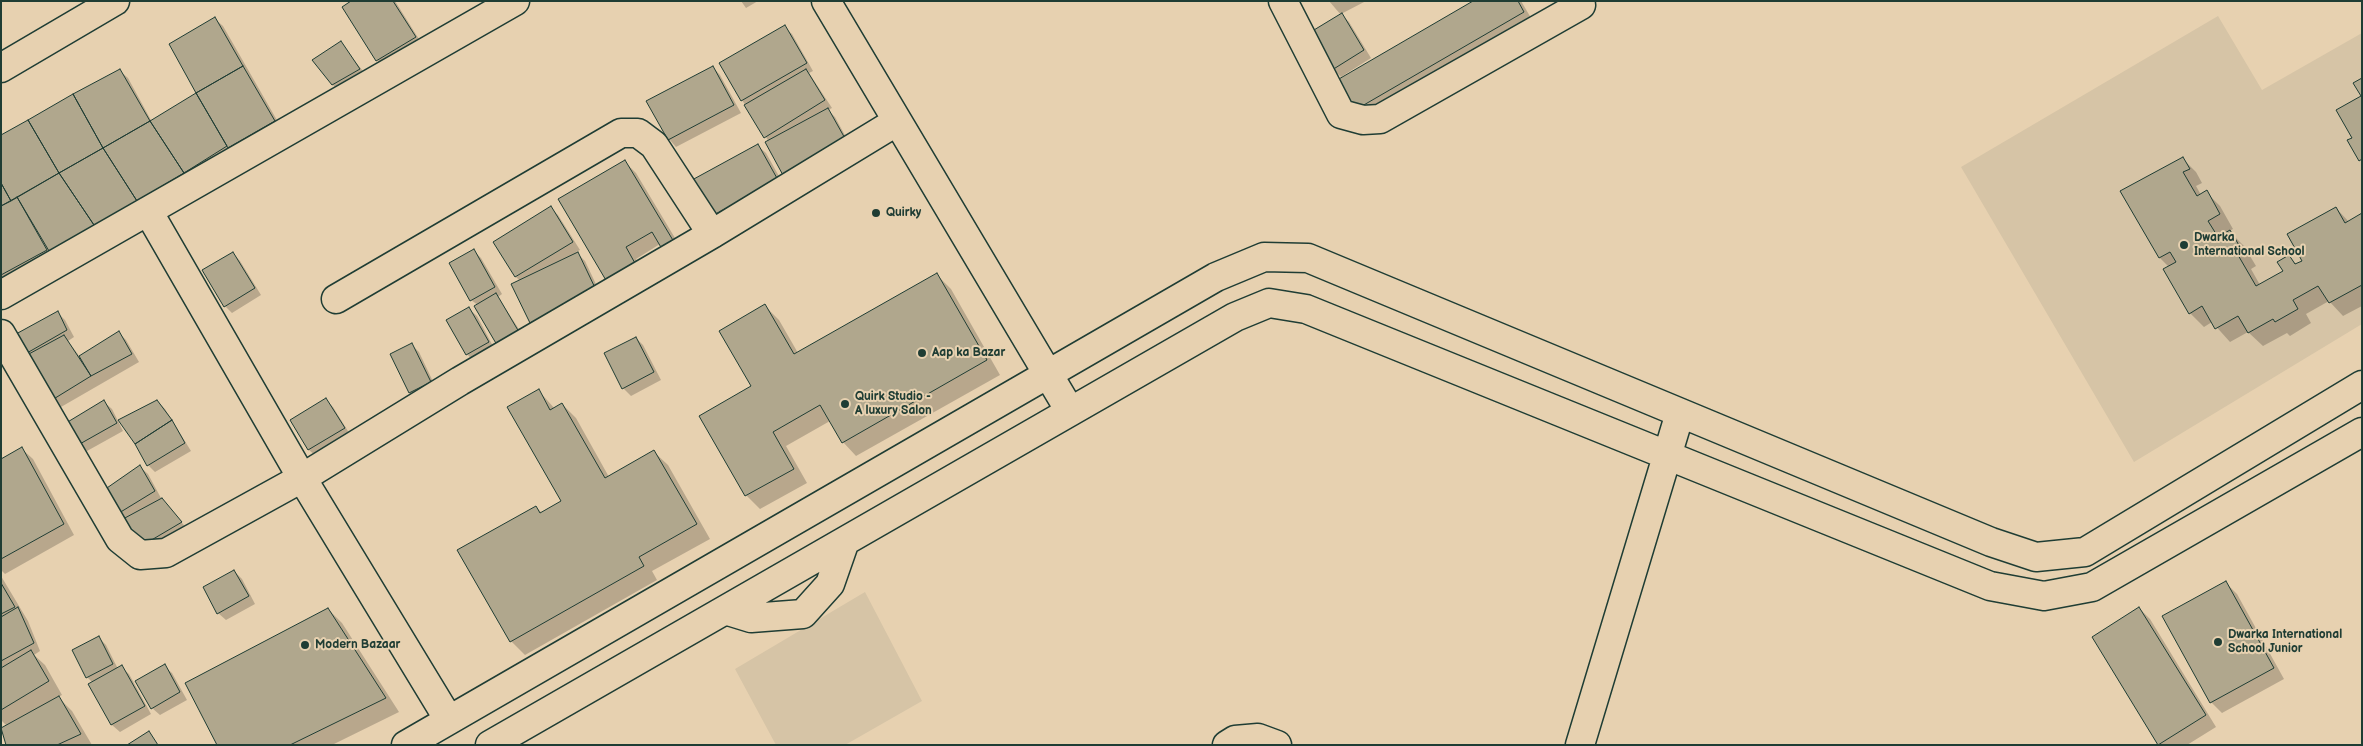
<!DOCTYPE html>
<html>
<head>
<meta charset="utf-8">
<style>
  body { margin:0 }
  #map { position:relative; width:2363px; height:746px; overflow:hidden; background:#e7d1b0; font-family:"Balsamiq Sans",sans-serif }
  canvas { display:block }
  .frame { position:absolute; inset:0; border:2px solid #1f3d34; pointer-events:none }
</style>
</head>
<body>
<div id="map">
<canvas width="2363" height="746"></canvas>
<div class="frame"></div>
</div>
<script>
const g = document.querySelector('canvas').getContext('2d');
g.lineJoin = 'round';
function fill(path, color) { g.fillStyle = color; g.fill(path, 'evenodd'); }
const poly = rows => new Path2D(rows.map(r => 'M' + r).join(''));
function stroke(path, color, width, dash) { g.strokeStyle = color; g.lineWidth = width; g.lineCap = dash ? 'butt' : 'round'; g.setLineDash(dash || []); g.stroke(path); }
function label(font, color, halo, rows, align = 'center') {
  g.font = font + ' "Balsamiq Sans",sans-serif'; g.lineWidth = 4; g.setLineDash([]); g.textBaseline = 'middle'; g.strokeStyle = halo; g.fillStyle = color; for (const [text, x, y, turn = 0] of rows) {
    g.save(); g.translate(x, y); g.rotate((+turn || 0) * Math.PI / 180); g.textAlign = isNaN(turn) ? turn : align; if (halo) g.strokeText(text, 0, 0); g.fillText(text, 0, 0); g.restore();
  }
}
fill(poly([
  [2218,16,2262,90,2362,33,2362,324,2134,462,1961,167],
  [865,592,922,701,845,745,776,745,735,669]
]), '#d6c4a6');
fill(poly([
  [353,1,395,1,422,44,384,68,377,60],
  [741,1,758,1,746,8],
  [1329,1,1366,1,1341,14,1349,22,1371,58,1341,77,1333,69,1341,15],
  [1475,1,1521,1,1534,23,1362,123,1351,112],
  [215,19,223,26,282,129,1,289,1,137,120,71,128,78,152,122,197,94],
  [784,27,792,34,813,71,809,73,832,108,828,110,835,117,853,150,769,142,742,100],
  [340,43,367,76,340,92,332,84],
  [713,67,720,75,741,113,676,147,669,139],
  [758,146,766,153,785,187,720,223,713,215],
  [2182,158,2196,172,2202,183,2196,186,2201,195,2206,192,2220,206,2233,229,2229,231,2244,246,2256,266,2251,269,2260,285,2285,272,2289,256,2297,265,2303,261,2336,208,2349,222,2362,215,2362,306,2343,316,2329,301,2306,314,2311,323,2290,336,2287,333,2263,346,2248,332,2230,342,2212,322,2204,327,2190,313,2169,267,2160,258,2122,192],
  [625,162,636,173,684,253,660,244,636,259,646,276,619,292],
  [551,208,558,215,580,250,576,252,585,261,603,299,538,329,531,322,520,281,516,277],
  [474,251,481,258,502,294,498,297,526,340,471,300],
  [233,253,240,261,261,295,232,313,225,306],
  [937,275,951,289,1000,375,856,456,843,442,830,421,786,446,807,483,760,509,746,495,700,416,753,386,765,306,779,320,798,353],
  [469,309,477,316,495,350,474,362,467,354],
  [58,313,65,320,74,337,68,341,80,357,119,333,126,340,139,362,61,407,53,400,28,352],
  [636,338,643,345,661,380,631,396,623,388],
  [412,345,419,352,437,390,417,400,410,392],
  [539,391,555,409,562,404,576,418,609,477,654,452,668,465,710,539,652,571,657,580,525,655,511,641,536,507,542,513,563,501],
  [326,400,333,407,351,436,317,457,309,450,292,420],
  [157,401,165,409,191,451,155,472,148,465],
  [104,402,112,409,123,431,87,451,79,444],
  [22,449,33,459,74,535,5,574,1,570,1,460],
  [140,467,148,474,161,498,188,530,151,552,120,512],
  [234,571,242,579,255,604,226,620,218,613],
  [1,576,28,621,40,651,34,655,45,665,62,695,58,697,72,711,92,745,8,745,1,731,7,726,1,720],
  [2226,583,2237,594,2284,679,2222,713,2211,702],
  [2139,608,2150,619,2216,727,2187,745,2159,744],
  [328,609,342,623,399,712,332,745,218,745],
  [98,637,106,645,118,669,121,667,129,674,151,714,120,732,112,725,90,684,93,683,87,677],
  [164,666,172,673,187,700,160,715,152,708]
]), '#0003');
const building = poly([
  [351,1,393,1,416,37,376,61,342,7,351,1],
  [1473,1,1518,1,1524,12,1350,113,1332,83,1473,1],
  [1342,13,1364,50,1332,70,1309,33,1342,13],
  [215,17,243,66,196,93,169,44,215,17],
  [785,25,807,63,741,101,719,63,785,25],
  [341,41,360,69,332,85,312,60,341,41],
  [243,66,275,121,228,148,196,93,243,66],
  [713,66,734,105,668,140,646,101,713,66],
  [120,69,150,121,103,148,73,94,120,69],
  [806,69,825,100,764,138,744,105,806,69],
  [2362,78,2362,159,2359,161,2347,140,2352,138,2336,110,2361,96,2353,83,2362,78],
  [196,93,227,146,184,173,150,121,196,93],
  [73,94,103,148,59,173,28,120,73,94],
  [828,108,847,142,784,177,765,142,828,108],
  [28,120,59,173,11,201,1,183,1,135,28,120],
  [150,121,184,173,137,201,103,148,150,121],
  [758,144,778,180,712,216,692,180,758,144],
  [103,148,137,201,96,228,59,173,103,148],
  [2183,157,2190,169,2183,172,2197,196,2207,190,2220,214,2208,221,2218,237,2230,230,2243,252,2238,255,2256,286,2283,271,2277,262,2289,255,2295,264,2302,261,2287,234,2336,207,2345,223,2362,213,2362,285,2329,303,2318,286,2293,300,2298,309,2275,322,2273,319,2248,333,2238,316,2215,329,2202,306,2189,314,2163,269,2176,262,2170,252,2159,258,2120,191,2183,157],
  [625,160,674,242,662,249,652,232,626,247,636,265,607,282,558,199,625,160],
  [59,173,96,228,52,256,17,197,59,173],
  [1,183,11,201,1,206,1,183],
  [17,197,47,250,1,275,1,206,17,197],
  [551,206,573,242,515,277,493,242,551,206],
  [474,249,495,287,470,301,449,263,474,249],
  [233,252,255,288,224,307,202,270,233,252],
  [578,252,597,292,530,323,511,284,578,252],
  [937,273,987,360,842,443,820,405,773,432,794,469,745,496,699,416,751,386,719,331,765,304,794,354,937,273],
  [496,293,519,332,497,345,474,306,496,293],
  [469,307,489,342,466,355,446,320,469,307],
  [58,311,67,330,27,353,16,334,58,311],
  [119,331,132,354,91,376,79,356,119,331],
  [64,335,91,376,52,400,27,355,64,335],
  [636,337,654,372,622,389,604,353,636,337],
  [412,343,431,382,409,393,390,354,412,343],
  [539,389,550,410,562,403,605,478,654,450,697,524,639,557,644,566,510,642,457,550,536,506,540,513,561,501,507,407,539,389],
  [326,398,345,428,308,450,290,420,326,398],
  [104,400,117,423,78,445,66,423,104,400],
  [157,400,172,420,135,444,118,420,157,400],
  [172,420,185,443,147,466,135,444,172,420],
  [22,447,64,524,1,559,1,459,22,447],
  [140,465,155,491,119,513,104,490,140,465],
  [162,498,182,522,143,545,123,519,162,498],
  [234,570,249,596,217,614,203,587,234,570],
  [2226,581,2274,668,2210,703,2162,616,2226,581],
  [1,583,15,607,1,614,1,583],
  [18,607,34,643,1,661,1,617,18,607],
  [2139,607,2206,715,2158,745,2092,637,2139,607],
  [328,608,386,698,290,745,217,745,185,683,328,608],
  [99,636,113,664,86,678,72,650,99,636],
  [31,650,49,681,1,710,1,668,31,650],
  [165,664,180,692,151,709,135,681,165,664],
  [122,665,145,706,111,725,88,684,122,665],
  [59,696,81,734,57,745,6,745,1,728,59,696],
  [149,731,158,745,127,745,149,731]
]);
fill(building, '#b0a78d');
stroke(building, '#1f3d34', 1);
const minor = poly([
  [826,1,1070,411],
  [1283,1,1341,114,1363,120,1380,119,1581,5,1579,1],
  [1,68,115,1],
  [148,211,302,478,449,720],
  [1,295,515,1],
  [336,299,621,133,638,133,654,145,712,234],
  [1,334,120,539,140,555,166,553,302,478,460,381,712,234,896,122],
  [725,610,751,618,803,614,830,584,845,541],
  [406,745,1216,277,1264,257,1308,258,1991,542,2036,557,2085,552,2362,385],
  [490,745,1235,317,1269,303,1306,309,1990,586,2044,596,2092,587,2362,432],
  [1227,745,1235,740,1258,738,1277,745],
  [1580,745,1680,413]
]);
stroke(minor, '#1f3d34', 31);
stroke(minor, '#e7d1b0', 28);
for (const [x, y, r, color] of [
  [876,213,5,"#1f3d34"],
  [2184,245,5,"#1f3d34"],
  [922,353,5,"#1f3d34"],
  [845,404,5,"#1f3d34"],
  [2218,642,5,"#1f3d34"],
  [305,645,5,"#1f3d34"]
]) { const dot = new Path2D(); dot.arc(x, y, r, 0, 2 * Math.PI); g.fillStyle = color; g.fill(dot); stroke(dot, '#e7d1b0', 2); }
label('bold 12px', '#1f3d34', '#e7d1b0', [
  ["Quirky",886,213],
  ["Dwarka",2194,238],
  ["International School",2194,252],
  ["Aap ka Bazar",932,353],
  ["Quirk Studio -",855,397],
  ["A luxury Salon",855,411],
  ["Dwarka International",2228,635],
  ["School Junior",2228,649],
  ["Modern Bazaar",315,645]
], 'left');
</script>
</body>
</html>
